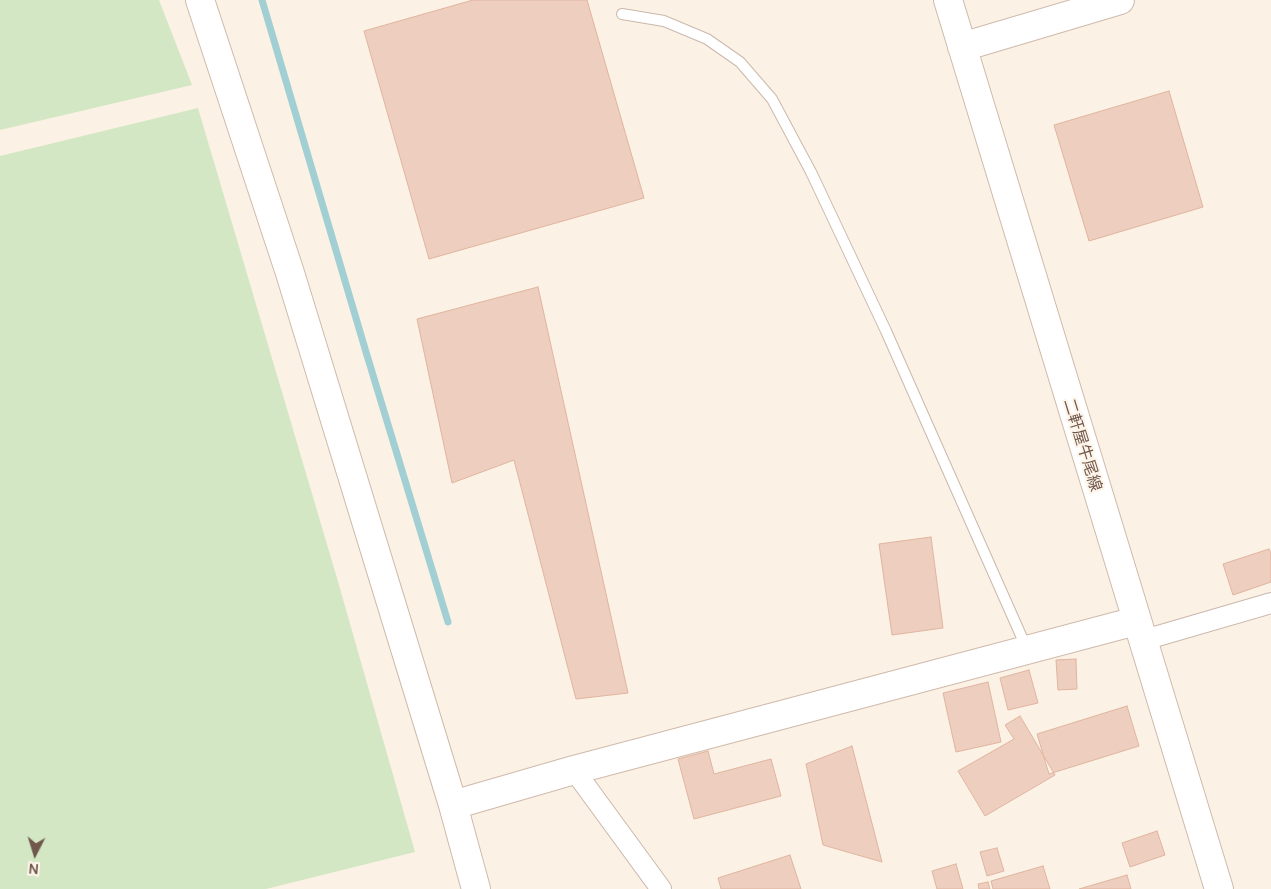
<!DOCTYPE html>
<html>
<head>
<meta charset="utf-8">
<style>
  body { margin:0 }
  #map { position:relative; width:1271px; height:889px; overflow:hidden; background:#fbf1e4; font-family:Manrope,sans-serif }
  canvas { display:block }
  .north { position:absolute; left:10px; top:829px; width:50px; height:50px; -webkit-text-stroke:4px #fef5ea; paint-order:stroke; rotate:185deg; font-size:14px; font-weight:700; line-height:20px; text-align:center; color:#71574c }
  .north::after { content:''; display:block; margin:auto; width:18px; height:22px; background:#71574c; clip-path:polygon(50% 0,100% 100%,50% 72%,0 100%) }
</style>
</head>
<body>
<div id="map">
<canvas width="1271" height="889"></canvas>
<div class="north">N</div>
</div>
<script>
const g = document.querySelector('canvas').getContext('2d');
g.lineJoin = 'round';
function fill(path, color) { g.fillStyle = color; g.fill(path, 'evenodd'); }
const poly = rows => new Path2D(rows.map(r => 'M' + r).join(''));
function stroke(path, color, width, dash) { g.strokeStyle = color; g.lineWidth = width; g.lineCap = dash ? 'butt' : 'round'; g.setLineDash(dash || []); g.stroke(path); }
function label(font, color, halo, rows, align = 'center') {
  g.font = font + ' Manrope,"Noto Sans JP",sans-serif'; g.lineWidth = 4.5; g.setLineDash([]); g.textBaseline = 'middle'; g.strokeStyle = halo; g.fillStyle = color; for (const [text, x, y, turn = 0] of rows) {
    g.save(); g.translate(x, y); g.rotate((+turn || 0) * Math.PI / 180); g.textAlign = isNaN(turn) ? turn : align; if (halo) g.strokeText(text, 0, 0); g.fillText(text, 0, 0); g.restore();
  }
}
fill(poly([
  [0,0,159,0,192,85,0,130],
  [198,108,339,585,415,852,266,889,0,889,0,156]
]), '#d4e7c4');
stroke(poly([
  [262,0,366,352,448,622]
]), '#a1cfd4', 7);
const building = poly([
  [473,0,587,0,644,198,429,259,364,31,473,0],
  [1169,91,1203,207,1089,241,1054,125,1169,91],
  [538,287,628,693,576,699,514,460,452,483,417,319,538,287],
  [931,537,943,628,892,635,879,544,931,537],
  [1269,549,1271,553,1271,582,1233,595,1223,564,1269,549],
  [1076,659,1077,689,1058,690,1056,660,1076,659],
  [1029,670,1038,703,1008,710,1000,678,1029,670],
  [988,682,1001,742,956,752,943,693,988,682],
  [1127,706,1139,746,1049,774,1037,734,1127,706],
  [1020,716,1055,775,985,816,958,771,1014,739,1005,725,1020,716],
  [852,746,882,862,823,845,806,764,852,746],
  [708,751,714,774,771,759,781,796,694,819,678,759,708,751],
  [1157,831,1165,855,1130,867,1122,843,1157,831],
  [997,848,1004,871,987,876,980,852,997,848],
  [790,855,801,889,721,889,718,878,790,855],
  [956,864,963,889,937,889,932,871,956,864],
  [1043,866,1050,889,993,889,991,881,1043,866],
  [1127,875,1131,889,1079,889,1127,875],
  [988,882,990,889,979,889,978,884,988,882]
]);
fill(building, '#eecebe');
stroke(building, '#e0b49f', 1);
const lane = poly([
  [622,14,664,21,707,39,740,62,772,99,811,172,886,331,1027,649]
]);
const street = poly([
  [1144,640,1271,603],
  [574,770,661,889]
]);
const secondary = poly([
  [200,0,290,273,453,805,476,889],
  [948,0,1219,889],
  [962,47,1120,0],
  [453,805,574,770,1136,621]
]);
stroke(lane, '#cbb8ac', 12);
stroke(street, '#cbb8ac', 22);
stroke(secondary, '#d0baac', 30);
stroke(lane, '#fff', 10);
stroke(street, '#fff', 20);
stroke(secondary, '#fff', 28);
label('16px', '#71574c', '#fef5ea', [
  ["二軒屋牛尾線",1082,445,73]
]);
</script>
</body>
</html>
